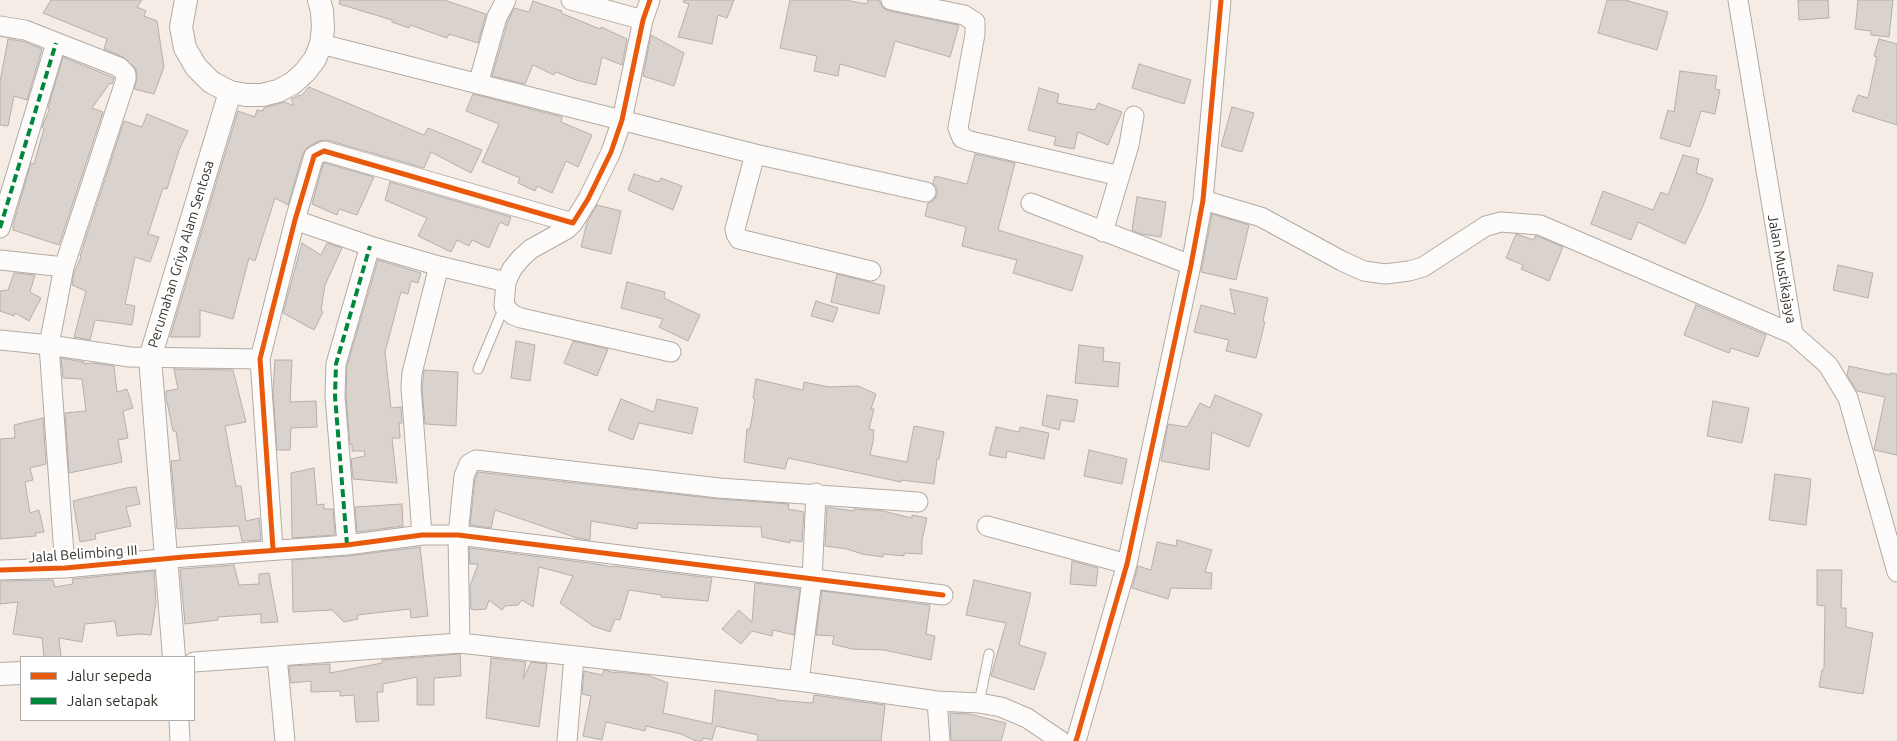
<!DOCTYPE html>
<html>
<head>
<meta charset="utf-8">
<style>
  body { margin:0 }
  #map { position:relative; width:1897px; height:741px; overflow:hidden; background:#f5ede5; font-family:Ubuntu,sans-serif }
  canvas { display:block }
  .legend { position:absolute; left:20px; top:656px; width:175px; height:65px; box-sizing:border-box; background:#fff; border:1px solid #afadaa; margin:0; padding:6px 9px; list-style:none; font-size:15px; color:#36312b }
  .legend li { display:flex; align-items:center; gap:10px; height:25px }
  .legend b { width:25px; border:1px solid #afadaa }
</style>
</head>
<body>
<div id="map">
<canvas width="1897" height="741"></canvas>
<ul class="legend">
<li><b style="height:6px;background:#e8590c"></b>Jalur sepeda</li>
<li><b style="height:6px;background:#00873e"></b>Jalan setapak</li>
</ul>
</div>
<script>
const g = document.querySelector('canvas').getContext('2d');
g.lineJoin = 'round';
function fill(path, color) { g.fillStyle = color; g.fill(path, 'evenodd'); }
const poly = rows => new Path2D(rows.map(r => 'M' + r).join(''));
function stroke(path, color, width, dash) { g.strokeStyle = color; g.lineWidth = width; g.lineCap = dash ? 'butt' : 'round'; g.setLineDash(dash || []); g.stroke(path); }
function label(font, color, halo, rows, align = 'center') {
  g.font = font + ' Ubuntu,sans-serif'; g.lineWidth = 4.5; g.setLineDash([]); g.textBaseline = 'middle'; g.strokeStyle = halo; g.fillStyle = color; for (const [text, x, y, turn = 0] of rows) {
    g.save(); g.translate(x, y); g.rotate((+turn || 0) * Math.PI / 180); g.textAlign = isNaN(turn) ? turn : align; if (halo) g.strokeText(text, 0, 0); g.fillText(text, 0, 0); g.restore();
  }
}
const building = poly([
  [51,0,142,0,137,7,146,11,144,16,157,21,164,67,154,94,134,89,137,79,136,69,123,57,104,49,107,39,43,13,51,0],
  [340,0,444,0,486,14,478,43,449,34,447,38,410,25,409,28,392,22,392,20,339,4,340,0],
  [684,0,734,0,727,18,718,15,712,44,678,37,689,4,683,2,684,0],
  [790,0,845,0,867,4,868,0,879,0,883,8,889,11,959,25,950,57,895,41,885,77,840,64,838,76,814,71,817,56,780,48,790,0],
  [1607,0,1625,0,1668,12,1657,50,1598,33,1607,0],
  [1798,0,1828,0,1829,18,1799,20,1798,0],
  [1858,0,1893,0,1889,37,1871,35,1871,31,1855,29,1858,0],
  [533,1,562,11,561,13,600,29,601,27,627,39,622,65,602,57,596,85,576,80,556,72,554,75,533,65,525,84,492,76,508,21,514,8,529,12,533,1],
  [651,35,684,53,674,86,643,76,651,35],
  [8,39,22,41,42,49,27,100,14,96,8,126,0,125,0,82,8,39],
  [1879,39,1897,44,1897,125,1852,111,1858,95,1868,98,1877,57,1874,56,1879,39],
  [63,57,114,78,112,84,110,83,92,108,103,112,59,245,13,230,13,225,31,163,34,164,44,129,42,127,50,108,48,108,63,57],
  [1139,64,1191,80,1184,104,1132,88,1139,64],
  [1680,71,1717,76,1715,89,1720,90,1715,114,1701,111,1690,147,1660,138,1668,110,1674,112,1680,71],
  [309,87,424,135,428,128,482,150,471,173,431,152,424,168,327,140,319,141,309,146,303,153,288,205,275,198,255,261,249,258,233,319,200,310,200,337,170,337,238,111,255,117,257,110,263,111,264,108,285,102,294,106,291,99,299,95,301,96,309,87],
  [1039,88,1059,94,1057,103,1095,110,1098,103,1122,112,1108,145,1078,132,1074,149,1054,145,1056,137,1028,130,1039,88],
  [473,94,562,117,561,122,592,135,578,167,566,161,552,193,537,186,535,191,518,183,520,178,482,162,499,124,466,111,473,94],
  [1232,107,1254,113,1242,152,1221,146,1232,107],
  [147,114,188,131,179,150,167,189,163,188,148,234,159,237,150,262,135,257,125,304,135,306,132,325,95,320,90,340,74,337,86,291,72,285,74,273,81,257,80,256,124,121,142,127,147,114],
  [975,154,1015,163,998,230,1083,256,1072,291,1013,273,1017,260,962,246,966,227,925,216,928,203,934,200,937,195,937,188,933,183,935,176,967,184,975,154],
  [1683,155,1699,159,1696,173,1713,179,1703,206,1685,244,1638,222,1631,240,1591,224,1603,191,1653,210,1661,192,1668,195,1683,155],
  [325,163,374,177,357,215,339,209,337,215,312,204,323,164,325,163],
  [634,174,659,182,661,178,682,186,673,210,628,190,634,174],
  [390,182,511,217,508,226,500,222,489,248,472,240,469,246,457,240,451,252,418,236,427,218,385,200,390,182],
  [1137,197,1166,202,1161,237,1141,234,1132,230,1137,197],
  [597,205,621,211,611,254,581,247,587,222,597,205],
  [1212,214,1249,225,1236,280,1201,272,1212,214],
  [1516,234,1534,240,1535,236,1537,236,1563,247,1549,281,1521,269,1523,265,1506,258,1516,234],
  [302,243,321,255,327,243,342,248,325,285,321,310,323,312,314,330,283,313,302,243],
  [378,260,421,273,418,283,411,281,408,294,401,292,385,352,391,408,401,407,402,423,399,423,400,438,392,438,397,483,353,479,351,459,365,456,364,451,352,451,352,444,350,445,346,396,347,366,378,260],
  [1838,265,1873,273,1868,298,1833,290,1838,265],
  [14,273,35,275,30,292,41,298,29,321,15,313,14,316,0,311,0,291,8,290,14,273],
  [837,274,885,286,879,314,831,302,837,274],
  [627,282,665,292,664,298,700,315,688,341,659,327,663,319,621,308,627,282],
  [1230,289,1268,298,1263,321,1265,322,1256,358,1226,351,1229,340,1194,332,1201,305,1235,314,1230,289],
  [816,301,838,308,833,322,811,316,816,301],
  [1696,305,1766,335,1758,357,1731,348,1729,353,1684,335,1696,305],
  [516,341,535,345,530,381,511,378,516,341],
  [573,341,608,349,597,376,564,363,573,341],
  [1079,345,1104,348,1103,361,1120,363,1118,387,1075,383,1079,345],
  [61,358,84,362,84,364,93,363,114,366,117,392,127,389,133,408,123,411,128,438,118,440,122,462,69,473,65,413,86,411,82,379,63,378,61,358],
  [275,360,292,360,290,402,316,401,317,427,291,428,290,450,277,450,273,391,275,360],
  [1849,366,1890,375,1890,373,1897,374,1897,455,1874,450,1885,397,1857,391,1847,375,1849,366],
  [174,369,233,370,246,422,225,426,236,486,241,486,246,521,259,518,261,540,242,541,239,526,177,529,171,461,180,460,176,431,173,431,166,397,166,391,178,389,174,369],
  [424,370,458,372,456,426,425,424,422,389,424,370],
  [756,379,803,390,804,382,829,387,858,386,876,394,871,409,874,409,869,429,874,430,873,436,874,437,870,455,907,462,914,426,944,432,939,459,937,459,934,484,901,480,901,482,788,458,785,469,744,462,747,429,750,429,755,399,753,398,756,379],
  [1047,395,1078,400,1074,422,1061,420,1059,430,1042,425,1047,395],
  [1215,395,1262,414,1249,447,1212,432,1209,470,1161,461,1168,424,1187,427,1200,403,1210,408,1215,395],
  [621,399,654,412,657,399,698,408,692,434,639,423,633,440,608,430,621,399],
  [1713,401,1749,408,1742,443,1707,436,1713,401],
  [43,418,46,464,30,468,33,480,25,482,30,513,39,510,44,532,35,533,36,536,0,539,0,439,15,438,14,425,43,418],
  [996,427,1019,432,1020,427,1049,433,1044,459,1007,451,1006,458,989,455,996,427],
  [1089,450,1127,459,1122,484,1084,476,1089,450],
  [314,468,317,505,324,504,324,509,333,509,335,535,292,538,291,473,314,468],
  [478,472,718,499,789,504,788,509,804,512,802,542,790,540,790,543,762,537,761,527,638,523,637,529,591,521,590,540,577,538,495,510,491,528,470,525,475,479,478,472],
  [1775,474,1811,479,1806,525,1769,520,1775,474],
  [136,487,140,504,126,507,131,526,95,534,96,539,80,542,73,501,126,488,136,487],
  [402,504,403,526,357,532,355,507,402,504],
  [827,507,854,511,854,509,883,511,912,518,912,515,927,518,922,540,922,554,904,553,904,556,883,554,883,557,862,554,847,549,825,546,827,507],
  [1177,540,1212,550,1205,572,1212,573,1211,589,1171,588,1168,599,1132,588,1138,566,1151,570,1157,542,1176,546,1177,540],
  [420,547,428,616,411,618,410,609,357,615,358,619,344,622,332,610,293,612,292,560,348,556,420,547],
  [469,548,590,563,613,567,613,566,712,578,708,601,661,597,661,595,629,590,620,620,615,619,610,632,593,626,560,603,573,576,539,567,533,607,522,600,518,605,505,606,502,610,489,600,486,609,476,610,471,609,470,586,478,564,470,564,469,548],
  [1072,561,1098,568,1096,586,1070,584,1072,561],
  [234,565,239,585,259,584,259,574,269,573,278,622,261,623,261,614,218,617,218,620,185,624,180,569,234,565],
  [1817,570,1842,570,1841,608,1846,608,1846,627,1873,633,1863,694,1819,687,1822,670,1824,669,1825,606,1817,605,1817,570],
  [154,571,156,603,151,635,140,634,117,636,115,621,85,624,82,642,59,638,61,657,44,657,42,638,13,634,18,602,0,604,0,581,53,580,55,587,73,584,72,579,154,571],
  [974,580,1031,593,1019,645,1046,653,1034,690,991,676,1006,623,966,615,974,580],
  [755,583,800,589,794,635,773,630,772,636,752,631,741,644,722,629,739,610,752,622,755,583],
  [822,591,930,605,926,634,935,636,931,660,884,650,852,649,832,644,834,636,816,635,822,591],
  [460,654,461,676,434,678,434,705,417,705,417,677,383,684,383,692,377,692,379,721,356,722,354,695,340,696,340,691,311,692,311,681,291,683,289,666,330,664,330,673,382,663,382,660,460,654],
  [491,658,526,662,523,679,531,662,547,664,539,727,486,718,491,658],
  [604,670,615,673,615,672,647,675,668,683,663,713,712,724,715,690,776,699,776,700,813,703,814,695,885,705,881,741,757,741,758,735,716,726,712,740,703,738,702,741,696,741,681,734,646,726,645,731,606,722,602,740,583,736,591,696,582,694,584,671,602,675,604,670],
  [950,713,969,714,1006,723,1001,741,951,741,950,713]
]);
fill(building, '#dad2cd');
stroke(building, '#b6aeaa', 1);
const service = poly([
  [478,369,504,307],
  [979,703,989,654]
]);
const minor = poly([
  [571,0,643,20],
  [891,0,964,15,975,22,975,34,958,128,962,138,970,141,1120,176],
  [1738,0,1793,334,1828,365,1848,398,1897,572],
  [0,26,25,30,119,67,126,74,126,79,64,267,49,345,65,568],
  [321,44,755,154,735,229,736,234,739,239,871,271],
  [478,84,497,17,506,0],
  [755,154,926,192],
  [1203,200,1261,217,1342,261,1364,271,1385,274,1409,271,1423,267,1486,226,1501,222,1540,225,1793,334],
  [1031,203,1191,265],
  [295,220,370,246,439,266,506,282,512,269,521,258,531,249,567,229,573,223],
  [0,228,56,43],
  [1103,232,1129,145,1134,116],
  [0,260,64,267],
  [506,282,504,306,513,315,521,318,671,352],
  [0,340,49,345,130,357,260,359],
  [987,526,1127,564],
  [422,535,411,387,412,373,439,266],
  [347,545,335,396,336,364,370,246],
  [273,549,260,359,295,220,314,156,324,151,573,223,588,199,611,152,622,120,643,20,650,0],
  [0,570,65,568,184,557,347,545,422,535,458,535,943,595],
  [460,643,458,535,464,476,469,464,476,460,719,488,918,502],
  [277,657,285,741],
  [194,662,460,643,799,681,937,701,979,703,1001,707,1027,718,1061,741],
  [799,681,812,580,816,493],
  [937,701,940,741],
  [179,720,180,741],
  [567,741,574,656],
  [1076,741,1127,564,1191,265,1203,200,1221,0]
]);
const tertiary = poly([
  [186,0,181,27,185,48,196,67,211,82,230,92,246,95,262,95,278,91,293,83,305,72,315,59,321,44,323,28,322,11,319,0],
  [174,657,150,358,230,92],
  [0,674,21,673]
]);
stroke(service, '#b1aba5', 11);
stroke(minor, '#b1aba5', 21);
stroke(tertiary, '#b1aba5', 24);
stroke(service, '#fefcfb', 9);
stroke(minor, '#fefcfb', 19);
stroke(tertiary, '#fefcfb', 22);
stroke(poly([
  [0,228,56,43],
  [347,545,335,396,336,364,370,246]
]), '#00873e', 4, [8, 4]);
stroke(poly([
  [273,549,260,359,295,220,314,156,324,151,573,223,588,199,611,152,622,120,643,20,650,0],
  [0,570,65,568,184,557,347,545,422,535,458,535,943,595],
  [1076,741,1127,564,1191,265,1203,200,1221,0]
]), '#e8590c', 5);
label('14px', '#36312b', '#fff', [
  ["Perumahan Griya Alam Sentosa",181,254,-73],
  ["Jalan Mustikajaya",1782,269,80],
  ["Jalal Belimbing III",83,554,-4]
]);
</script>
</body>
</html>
